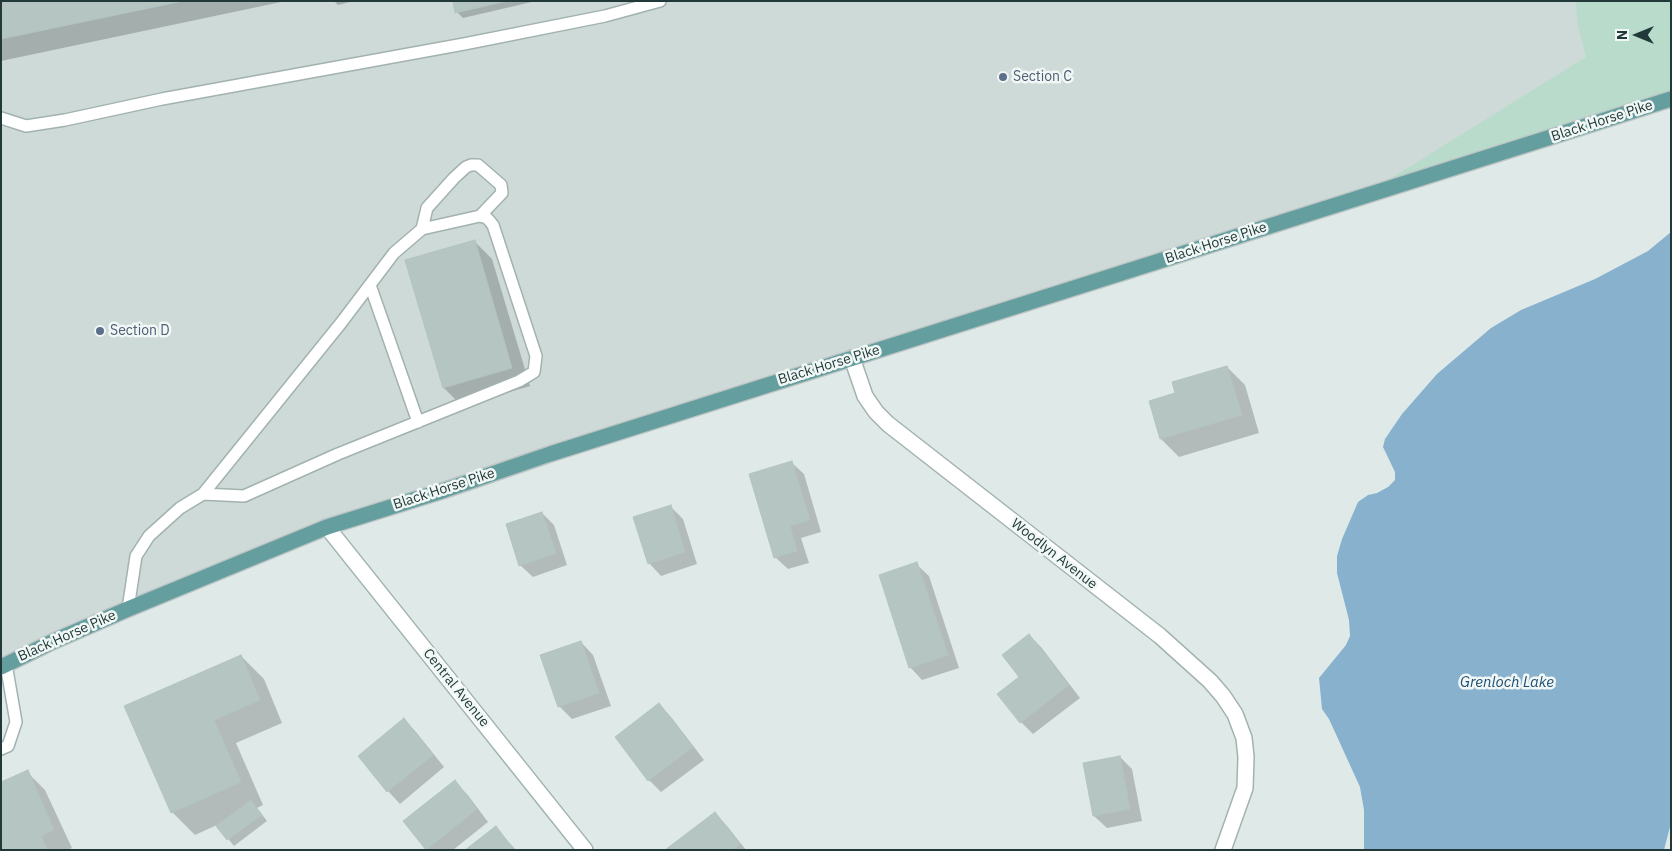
<!DOCTYPE html>
<html>
<head>
<meta charset="utf-8">
<style>
  body { margin:0 }
  #map { position:relative; width:1672px; height:851px; overflow:hidden; background:#dfeae8; font-family:"IBM Plex Sans",sans-serif }
  canvas { display:block }
  .frame { position:absolute; inset:0; border:2px solid #213a39; pointer-events:none }
  .north { position:absolute; left:1612px; top:10px; width:50px; height:50px; -webkit-text-stroke:4px #f0f7f5; paint-order:stroke; rotate:270deg; font-size:14px; font-weight:700; line-height:20px; text-align:center; color:#213a39 }
  .north::after { content:''; display:block; margin:auto; width:18px; height:22px; background:#213a39; clip-path:polygon(50% 0,100% 100%,50% 72%,0 100%) }
</style>
</head>
<body>
<div id="map">
<canvas width="1672" height="851"></canvas>
<div class="frame"></div>
<div class="north">N</div>
</div>
<script>
const g = document.querySelector('canvas').getContext('2d');
g.lineJoin = 'round';
function fill(path, color) { g.fillStyle = color; g.fill(path, 'evenodd'); }
const poly = rows => new Path2D(rows.map(r => 'M' + r).join(''));
function stroke(path, color, width, dash) { g.strokeStyle = color; g.lineWidth = width; g.lineCap = dash ? 'butt' : 'round'; g.setLineDash(dash || []); g.stroke(path); }
function label(font, color, halo, rows, align = 'center') {
  g.font = font + ' "IBM Plex Sans",sans-serif'; g.lineWidth = 5; g.setLineDash([]); g.textBaseline = 'middle'; g.strokeStyle = halo; g.fillStyle = color; for (const [text, x, y, turn = 0] of rows) {
    g.save(); g.translate(x, y); g.rotate((+turn || 0) * Math.PI / 180); g.textAlign = isNaN(turn) ? turn : align; if (halo) g.strokeText(text, 0, 0); g.fillText(text, 0, 0); g.restore();
  }
}
fill(poly([
  [1,1,1671,1,1671,99,327,527,1,667]
]), '#cedad7');
fill(poly([
  [1576,1,1671,1,1671,99,1361,197,1586,57,1577,21]
]), '#b9dbcb');
fill(poly([
  [1671,232,1671,823,1664,850,1364,850,1364,810,1360,787,1329,719,1322,709,1319,678,1346,645,1350,636,1349,620,1337,573,1337,556,1342,539,1358,502,1368,495,1377,493,1388,487,1395,480,1395,472,1383,447,1385,439,1402,414,1437,374,1491,328,1521,310,1595,279,1648,251]
]), '#88b1ce');
fill(poly([
  [1,1,286,1,1,61],
  [334,1,354,1,338,5],
  [454,1,536,1,463,18,457,12],
  [474,241,492,259,530,386,462,406,444,388],
  [1227,367,1245,385,1259,433,1179,457,1161,439,1151,402,1177,394],
  [791,462,804,474,821,532,801,538,809,563,788,569,775,557],
  [671,507,683,519,697,564,661,576,649,563],
  [542,513,554,525,567,565,533,577,520,565],
  [916,564,929,576,959,668,922,680,910,667],
  [1029,635,1041,647,1080,698,1033,734,1021,722,1021,677],
  [581,642,593,655,611,706,572,719,559,706],
  [241,656,264,679,282,723,236,743,263,805,257,808,267,821,234,846,217,825,195,835,172,812],
  [659,704,671,717,704,760,661,792,649,780],
  [404,720,416,732,444,767,400,804,388,791,360,756],
  [1120,757,1132,769,1142,821,1107,828,1094,816],
  [27,772,45,790,72,848,67,850,1,850],
  [454,782,467,794,488,822,453,850,428,850,405,821],
  [715,814,727,826,746,850,667,850],
  [496,828,516,850,467,850]
]), '#0003');
const building = poly([
  [1,1,183,1,1,39,1,1],
  [453,1,507,1,455,13,453,1],
  [475,240,512,368,443,388,405,260,475,240],
  [1227,366,1242,415,1160,439,1149,401,1175,393,1172,382,1227,366],
  [792,461,810,520,790,526,797,551,774,558,749,474,792,461],
  [671,505,685,552,648,564,633,517,671,505],
  [542,512,556,553,519,566,506,524,542,512],
  [917,562,948,655,909,668,879,575,917,562],
  [1029,634,1069,685,1020,723,997,694,1019,677,1002,655,1029,634],
  [581,641,599,693,558,707,540,655,581,641],
  [241,655,260,700,214,720,241,782,171,813,124,706,241,655],
  [659,703,693,747,648,781,615,737,659,703],
  [404,718,433,755,387,792,358,756,404,718],
  [1120,756,1130,809,1093,816,1083,763,1120,756],
  [28,770,54,830,41,836,47,848,43,850,1,850,1,782,28,770],
  [455,780,477,809,426,850,403,821,455,780],
  [251,800,262,815,227,840,216,826,251,800],
  [715,812,740,844,732,850,665,850,715,812],
  [496,826,514,850,465,850,496,826]
]);
fill(building, '#b5c5c2');
stroke(building, '#b2c3c1', 1);
const lane = poly([
  [1,118,26,126,65,120,162,99,464,44,605,16,660,1],
  [422,229,427,208,454,178,466,167,471,165,478,165,501,185,502,193,480,216],
  [370,285,418,422],
  [128,609,136,556,149,536,180,508,203,494,341,323,394,253,422,229,480,216,487,218,493,225,536,356,534,372,519,381,338,454,244,496,203,494],
  [1,749,8,746,16,722,6,664]
]);
const street = poly([
  [852,358,865,396,876,412,888,424,1160,636,1210,681,1223,696,1235,714,1244,738,1246,757,1245,788,1223,850],
  [327,527,585,850]
]);
const primary = poly([
  [1,667,54,641,128,609,327,527,445,490,550,454,1671,99]
]);
stroke(lane, '#a2b2b0', 14);
stroke(street, '#a2b2b0', 18);
stroke(primary, '#bcc4c4', 18);
stroke(lane, '#fff', 11);
stroke(street, '#fff', 15);
stroke(primary, '#659e9e', 15);
for (const [x, y, r, color] of [
  [1003,77,5,"#5c6f8a"],
  [100,331,5,"#5c6f8a"]
]) { const dot = new Path2D(); dot.arc(x, y, r, 0, 2 * Math.PI); g.fillStyle = color; g.fill(dot); stroke(dot, '#f0f7f5', 2); }
label('14px', '#4e5e75', '#f0f7f5', [
  ["Section C",1013,77],
  ["Section D",110,331]
], 'left');
label('14px', '#213a39', '#f0f7f5', [
  ["Black Horse Pike",1602,121,-18],
  ["Black Horse Pike",1216,243,-18],
  ["Black Horse Pike",829,365,-17],
  ["Black Horse Pike",444,489,-18],
  ["Woodlyn Avenue",1054,554,38],
  ["Black Horse Pike",67,636,-24],
  ["Central Avenue",456,688,51]
]);
label('italic 15px', '#1d4e73', '#f0f7f5', [
  ["Grenloch Lake",1507,683]
]);
</script>
</body>
</html>
